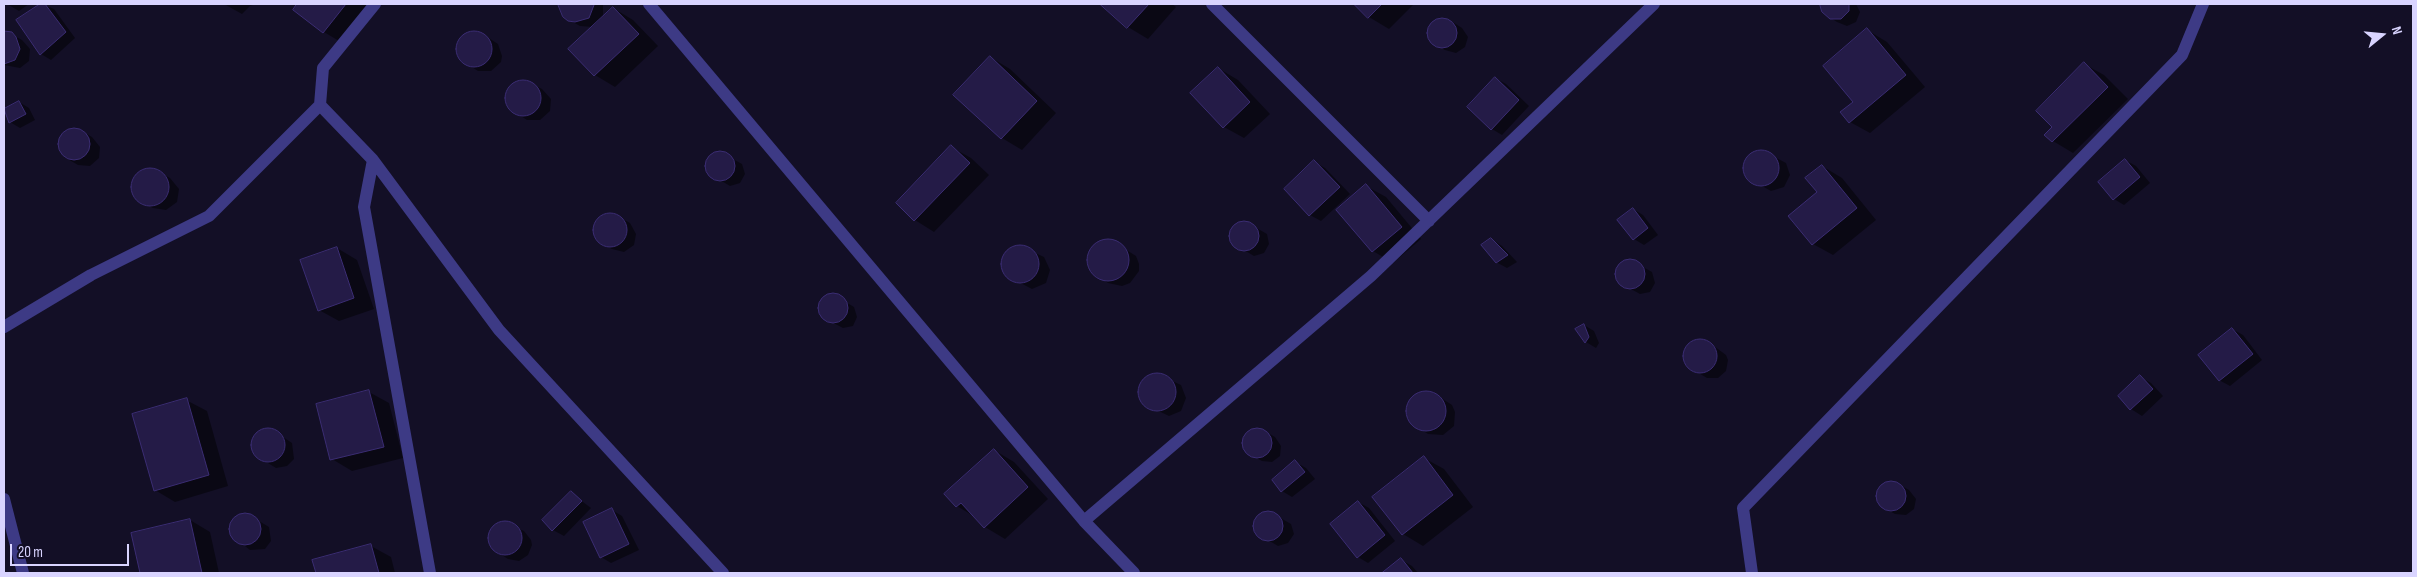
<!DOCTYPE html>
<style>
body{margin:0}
#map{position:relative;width:2417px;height:577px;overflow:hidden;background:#130f26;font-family:"Sofia Sans Condensed",sans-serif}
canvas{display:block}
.frame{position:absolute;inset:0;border:5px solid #d9d4ff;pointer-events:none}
.north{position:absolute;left:2357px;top:10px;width:50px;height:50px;-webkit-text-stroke:4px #130f26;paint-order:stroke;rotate:73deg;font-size:14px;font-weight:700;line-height:20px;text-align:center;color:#d9d4ff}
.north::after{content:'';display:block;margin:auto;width:18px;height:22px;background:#d9d4ff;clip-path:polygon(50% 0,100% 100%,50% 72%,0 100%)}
.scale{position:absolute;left:10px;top:544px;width:119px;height:22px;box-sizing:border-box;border:2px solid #d9d4ff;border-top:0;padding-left:6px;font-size:15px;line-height:18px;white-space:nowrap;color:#d9d4ff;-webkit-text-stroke:4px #130f26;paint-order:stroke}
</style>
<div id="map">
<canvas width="2417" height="577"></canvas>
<div class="frame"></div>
<div class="north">N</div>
<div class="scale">20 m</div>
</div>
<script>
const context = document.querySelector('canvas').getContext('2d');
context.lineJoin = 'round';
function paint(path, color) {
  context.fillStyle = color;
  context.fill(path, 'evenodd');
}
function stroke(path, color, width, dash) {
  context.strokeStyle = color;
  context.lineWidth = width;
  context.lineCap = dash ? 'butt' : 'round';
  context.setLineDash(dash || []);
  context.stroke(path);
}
const shadow = new Path2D(`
 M7,4H29L19,11Z
 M42,4L54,9L75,38L51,60L41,54L18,20Z
 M224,4H256L250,6L242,14Z
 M299,4H375L344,44L324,32L294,9Z
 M559,4H603V18L613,8L633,20L658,46L615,87L595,75L570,49L593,27L580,26L569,20L560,10Z
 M1102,4H1172L1176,7L1148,39L1128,27Z
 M1355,4H1414L1389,29L1369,17Z
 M1822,4H1856L1860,12L1856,22L1847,26L1837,22L1826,15Z
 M1440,19L1451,21L1462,28L1468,37L1465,47L1456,53L1445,50L1434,44L1429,35L1431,24Z
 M1867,30L1887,42L1925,87L1870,133L1850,122Z
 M4,33L11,34L22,40L30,49L29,61L20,68L4,65Z
 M468,33H481L498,44L502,56L501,62L491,71H478L467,64L458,54V42Z
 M990,57L1010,69L1056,113L1022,150L1002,138L955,94Z
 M2084,64L2104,75L2128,99L2073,153L2053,141L2046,135L2054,127Z
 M1218,68L1238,80L1270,114L1244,138L1224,127Z
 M1495,78L1506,84L1529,106L1502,135L1492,129Z
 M524,80L542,89L551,99L550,111L540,120H527L510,109L507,103L508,90L517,82Z
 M19,102L29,108L35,120L20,128L10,122L4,111Z
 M69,130L81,131L92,137L100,147L99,158L90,166L78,165L66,158L59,149L60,137Z
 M951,147L971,158L989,175L934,232L915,220Z
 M1763,151L1786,163L1790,175L1784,187L1771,191L1748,178L1745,166L1750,155Z
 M722,153L742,164L745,174L740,183L730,186L710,174L707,164L712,155Z
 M2125,160L2136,166L2150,183L2124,205L2114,199Z
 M1314,162L1325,168L1350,194L1321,221L1310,215L1285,189Z
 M1822,166L1842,178L1876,220L1833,255L1813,244Z
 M146,170L159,172L170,178L179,189L177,202L166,210L153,208L142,202L133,191L135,178Z
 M1366,186L1386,197L1421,239L1393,263L1373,251L1337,210Z
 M1633,209L1643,215L1658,235L1644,245L1634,239Z
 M606,215L619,217L630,223L636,234L634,245L624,252L612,249L601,243L594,233L597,221Z
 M1246,222L1267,234L1269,244L1264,253L1254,256L1234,244L1231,234L1236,225Z
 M1491,239L1502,246L1517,262L1507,268L1496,262Z
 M1112,241L1136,256L1139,264V271L1130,283L1122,286L1108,283L1091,271L1089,256L1097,243Z
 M1020,246L1044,257L1050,270L1046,283L1032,289L1009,277L1003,264L1007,252Z
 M337,248L357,260L374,309L339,321L319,310Z
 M1632,261L1652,272L1655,283L1650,292L1640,294L1620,283L1616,273L1622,264Z
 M834,295L854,307L857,317L853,326L843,328L822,317L819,307L824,298Z
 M1584,325L1594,331L1599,343L1596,348L1586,342L1577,330Z
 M2232,329L2243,335L2262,360L2230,386L2219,380Z
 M1696,340L1707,341L1726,355L1728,360L1726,371L1718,378H1707L1687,366L1685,350L1687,346Z
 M1157,374L1181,385L1186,398L1181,411L1169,416L1144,404L1140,399L1139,392L1144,379Z
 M2140,377L2151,383L2163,396L2142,416L2131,409L2119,396Z
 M369,392L389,403L403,458L352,471L332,459Z
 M1421,392L1435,394L1452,405L1455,412L1454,426L1443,435L1428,434L1417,427L1408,416L1409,401Z
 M186,400L207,411L228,486L175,502L155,490Z
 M268,429L277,433L292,443L294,459L287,466L276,468L255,455L252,445L255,436Z
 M1253,430L1264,431L1275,437L1281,446L1280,456L1272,462L1262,461L1251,455L1244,446L1245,436Z
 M994,450L1014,462L1048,499L1005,539L985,527L975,517L957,506Z
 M1424,458L1444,469L1473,507L1423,546L1403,534Z
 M1295,462L1306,468L1315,479L1292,497L1282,491Z
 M1887,482L1898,484L1909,490L1916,499L1914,509L1906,515L1895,514L1884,508L1878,499L1879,489Z
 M571,493L591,508L564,536L553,530Z
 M1358,502L1369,508L1395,541L1368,563L1358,557Z
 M612,510L622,516L639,550L611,563L601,557Z
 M1270,512L1291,524L1294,534L1288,543L1278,546L1258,534L1255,525L1260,515Z
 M240,515H249L269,527L271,541L265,549L250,550L232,536L231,526Z
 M190,520L210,532L219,573H142L133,534Z
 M504,523L524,531L531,540L532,545L528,555L519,561L508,559L497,552L490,544L492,529Z
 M371,546L391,557L395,573H317L314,561Z
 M1401,560L1412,566L1418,573H1384Z`);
const building = new Path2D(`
 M40,4H45L66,32L40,55L16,20Z
 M297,4H346L323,33L293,10Z
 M558,4H594V5L589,18L575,22L568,21L563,17Z
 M1100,4H1149L1127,28Z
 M1354,4H1382L1368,18Z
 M1820,4H1849V11L1841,19H1830L1822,12Z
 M613,7L639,34L594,76L568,49Z
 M1427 33a15 15 0 1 1 30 0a15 15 0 1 1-30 0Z
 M1867,28L1906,75L1849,123L1840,112L1853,102L1823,66Z
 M456 49a18 18 0 1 1 36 0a18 18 0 1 1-36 0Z
 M4,31L12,32L16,37L20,49L15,60L4,64Z
 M990,56L1037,101L1001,139L953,95Z
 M2084,62L2108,87L2052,142L2044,135L2052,127L2036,111Z
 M1218,67L1250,102L1223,128L1190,93Z
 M1495,77L1519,100L1491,130L1467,107Z
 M505 98a18 18 0 1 1 36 0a18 18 0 1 1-36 0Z
 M19,101L26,114L9,123L4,109Z
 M58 144a16 16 0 1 1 32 0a16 16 0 1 1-32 0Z
 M951,145L970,163L914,221L896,203Z
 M1743 168a18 18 0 1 1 36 0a18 18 0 1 1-36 0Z
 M705 166a15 15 0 1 1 30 0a15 15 0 1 1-30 0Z
 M2125,159L2140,177L2113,200L2098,182Z
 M1314,160L1340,187L1309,216L1284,189Z
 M1822,165L1857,208L1812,245L1788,216L1817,192L1805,178Z
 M131 187a19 19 0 1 1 38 0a19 19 0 1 1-38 0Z
 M1366,184L1402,227L1372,252L1336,210Z
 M1633,208L1648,228L1633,240L1617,220Z
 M593 230a17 17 0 1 1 34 0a17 17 0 1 1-34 0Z
 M1229 236a15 15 0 1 1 30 0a15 15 0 1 1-30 0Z
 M1491,238L1508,255L1496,263L1481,245Z
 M1087 260a21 21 0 1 1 42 0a21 21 0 1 1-42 0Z
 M1001 264a19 19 0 1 1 38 0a19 19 0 1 1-38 0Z
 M337,247L354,298L318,311L300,260Z
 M1615 274a15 15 0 1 1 30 0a15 15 0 1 1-30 0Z
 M818 308a15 15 0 1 1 30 0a15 15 0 1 1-30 0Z
 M1584,324L1589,337L1585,343L1575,329Z
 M2232,328L2253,354L2219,381L2198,355Z
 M1683 356a17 17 0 1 1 34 0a17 17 0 1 1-34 0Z
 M1138 392a19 19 0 1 1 38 0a19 19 0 1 1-38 0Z
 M2140,375L2153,389L2130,410L2118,396Z
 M369,390L384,447L330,460L316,404Z
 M1406 411a20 20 0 1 1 40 0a20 20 0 1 1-40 0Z
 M187,398L209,475L154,491L132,414Z
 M251 445a17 17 0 1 1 34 0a17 17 0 1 1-34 0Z
 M1242 443a15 15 0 1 1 30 0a15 15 0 1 1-30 0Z
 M994,449L1028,487L984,528L961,503L956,507L944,494Z
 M1424,456L1453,495L1402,535L1372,497Z
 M1295,460L1305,472L1281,492L1272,480Z
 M1876 496a15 15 0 1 1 30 0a15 15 0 1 1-30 0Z
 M571,491L582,501L552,531L542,520Z
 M1358,501L1385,535L1357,558L1330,524Z
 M612,508L629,544L600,558L583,522Z
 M1253 526a15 15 0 1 1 30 0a15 15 0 1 1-30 0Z
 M229 529a16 16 0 1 1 32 0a16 16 0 1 1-32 0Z
 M190,519L202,573H140L131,533Z
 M488 538a17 17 0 1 1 34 0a17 17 0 1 1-34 0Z
 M371,544L379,573H316L312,560Z
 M1401,558L1413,573H1382Z`);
const minor = new Path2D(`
 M375,4L323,68L320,105L373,160L364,207L430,573
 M649,4L1084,521L1134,573
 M1212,4L1429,221
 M373,160L499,330L723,573
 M4,327L91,275L209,216L320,105
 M4,499L23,573
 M1084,521L1371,276L1654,4
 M1752,573L1743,508L2182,55L2203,4`);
paint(shadow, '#0007');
paint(building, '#241b47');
stroke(building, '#3b2d73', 1);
stroke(minor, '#3d3a85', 12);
</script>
